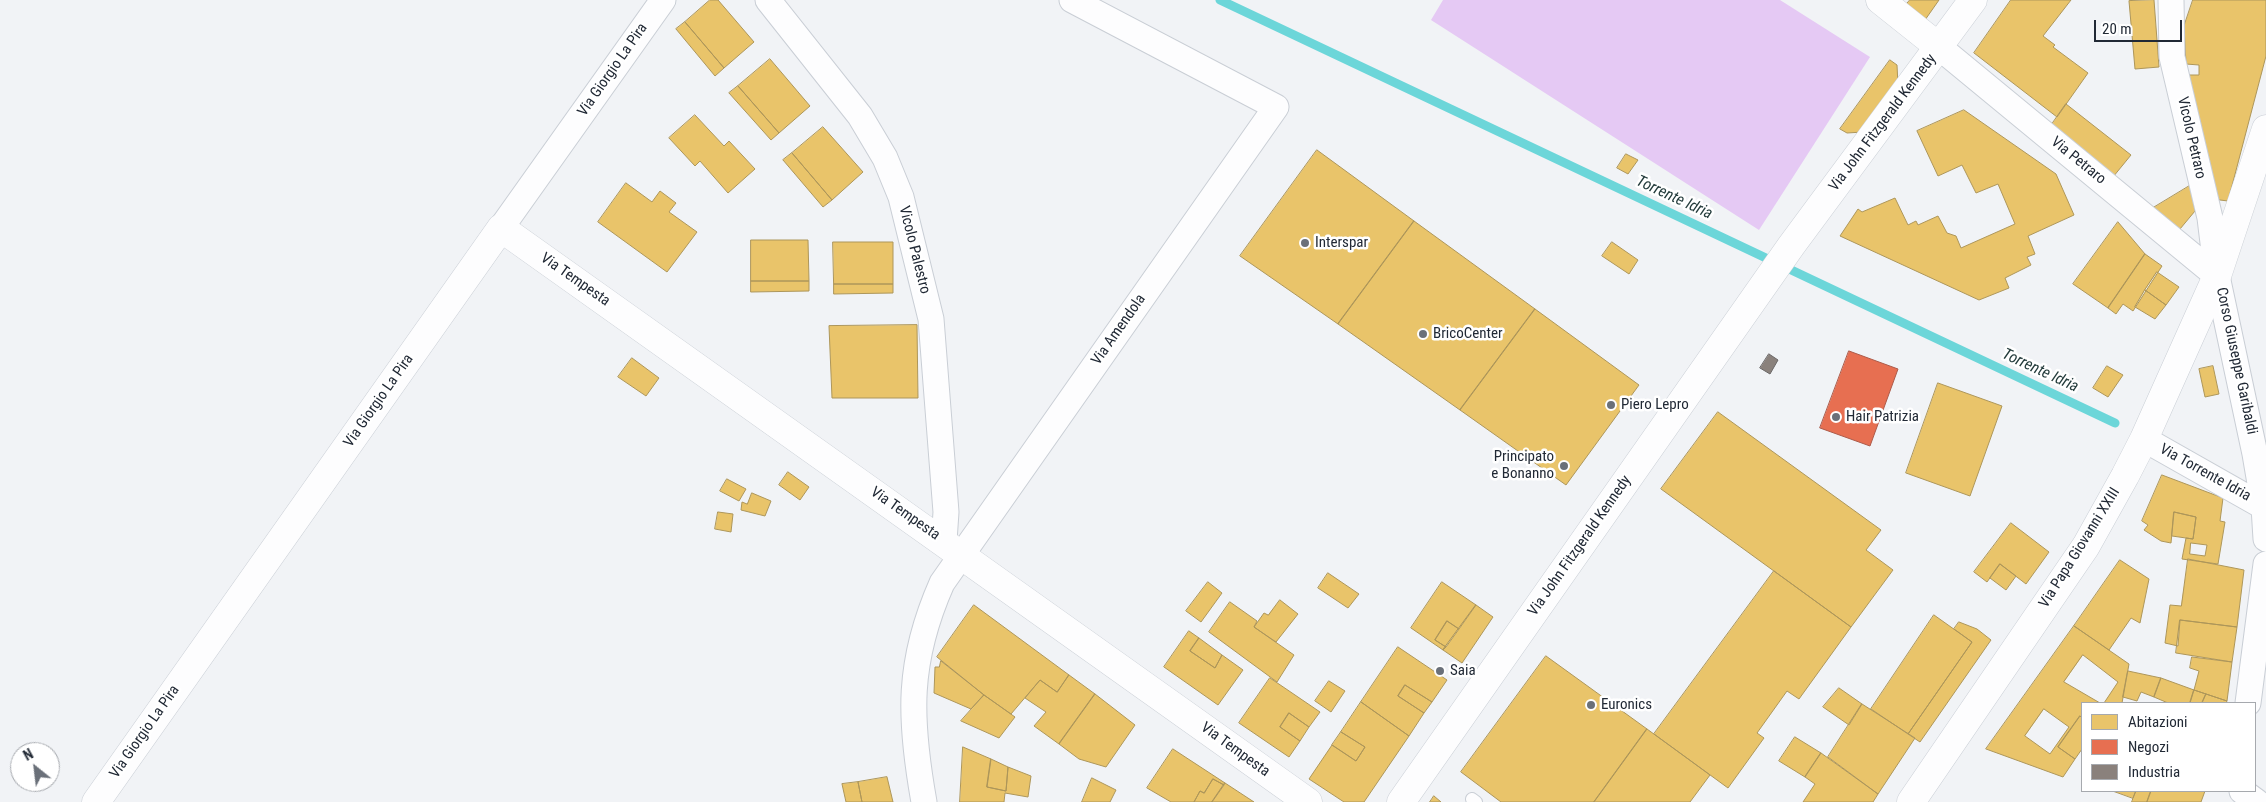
<!DOCTYPE html>
<style>
body{margin:0}
#map{position:relative;width:2266px;height:802px;overflow:hidden;background:#f1f3f6;font-family:"Roboto Condensed",sans-serif}
canvas{display:block}
.legend{position:absolute;left:2081px;top:702px;width:175px;height:90px;box-sizing:border-box;background:#fff;border:1px solid #a6a9ae;margin:0;padding:6px 9px;list-style:none;font-size:15px;color:#212935}
.legend li{display:flex;align-items:center;gap:10px;height:25px}
.legend b{width:25px;border:1px solid #a6a9ae}
.north{position:absolute;left:10px;top:742px;width:50px;height:50px;box-sizing:border-box;background:#fff;border:1px solid #a6a9ae;border-radius:50%;rotate:331deg;font-size:14px;font-weight:700;line-height:20px;text-align:center;color:#212935}
.north::after{content:'';display:block;margin:auto;width:18px;height:22px;background:#6a7079;clip-path:polygon(50% 0,100% 100%,50% 72%,0 100%)}
.scale{position:absolute;left:2094px;top:20px;width:88px;height:22px;box-sizing:border-box;border:2px solid #212935;border-top:0;padding-left:6px;font-size:15px;line-height:18px;white-space:nowrap;color:#212935;-webkit-text-stroke:4px #fff;paint-order:stroke}
</style>
<div id="map">
<canvas width="2266" height="802"></canvas>
<ul class="legend">
<li><b style="height:14px;background:#e9c46a"></b>Abitazioni</li>
<li><b style="height:14px;background:#e76f51"></b>Negozi</li>
<li><b style="height:14px;background:#8a817c"></b>Industria</li>
</ul>
<div class="north">N</div>
<div class="scale">20 m</div>
</div>
<script>
const context = document.querySelector('canvas').getContext('2d');
context.lineJoin = 'round';
function paint(path, color) {
  context.fillStyle = color;
  context.fill(path, 'evenodd');
}
function stroke(path, color, width, dash) {
  context.strokeStyle = color;
  context.lineWidth = width;
  context.lineCap = dash ? 'butt' : 'round';
  context.setLineDash(dash || []);
  context.stroke(path);
}
function drawText(font, color, halo, rows, align = 'center') {
  context.font = font + ' "Roboto Condensed",sans-serif';
  context.lineWidth = 5;
  context.setLineDash([]);
  context.textBaseline = 'middle';
  context.strokeStyle = halo;
  context.fillStyle = color;
  for (const [text, x, y, turn = 0] of rows) {
    context.save();
    context.translate(x, y);
    context.rotate((+turn || 0) * Math.PI / 180);
    context.textAlign = isNaN(turn) ? turn : align;
    if (halo) context.strokeText(text, 0, 0);
    context.fillText(text, 0, 0);
    context.restore();
  }
}
const green = new Path2D(`
 M1443,0H1780L1870,57L1759,230L1431,20Z`);
const homes = new Path2D(`
 M710,0H718L754,42L724,68L685,22Z
 M1910,0H1939L1925,20L1905,6Z
 M2011,0H2071L2043,36L2055,45L2053,47L2088,73L2057,117L1974,53Z
 M2154,0L2159,67L2135,69L2129,1Z
 M2193,0H2266V56L2228,201L2212,199L2188,75H2199V65L2186,64L2184,26Z
 M685,22L724,68L715,76L676,29Z
 M770,59L810,106L779,133L738,86Z
 M1890,60L1897,65L1898,85L1863,132L1847,133L1840,129Z
 M738,86L779,133L771,140L729,93Z
 M2066,104L2131,155L2113,177L2050,127Z
 M1964,110L2056,174L2074,215L2028,236L2035,254L2027,257L2031,265L2005,278L2009,288L1979,300L1840,236L1858,209L1862,212L1895,198L1908,225L1916,221L1918,225L1938,216L1947,233L1956,236L1961,248L2015,224L1998,184L1976,193L1962,165L1938,176L1917,131Z
 M695,115L724,146L729,141L755,169L728,193L700,161L695,166L669,138Z
 M823,127L863,172L832,200L792,153Z
 M1317,150L1414,221L1338,324L1240,256Z
 M792,153L832,200L823,207L783,160Z
 M1626,154L1638,160L1628,174L1617,168Z
 M626,183L652,202L660,191L676,203L669,212L697,232L667,272L598,222Z
 M2191,185L2195,211L2180,229L2153,208Z
 M1414,221L1535,309L1460,410L1338,324Z
 M2118,222L2145,254L2108,308L2073,284Z
 M751,240H808L809,281H751Z
 M833,242H893V284H834Z
 M1612,242L1638,260L1629,274L1602,256Z
 M2145,254L2162,266L2133,311L2123,304L2116,314L2108,308Z
 M2157,272L2179,287L2166,305L2145,290Z
 M751,281H809V291L751,292Z
 M834,284H893V293L834,294Z
 M2145,290L2166,305L2155,319L2135,307Z
 M1535,309L1639,385L1566,485L1460,410Z
 M917,325L918,398H832L829,326Z
 M632,358L659,378L646,396L618,377Z
 M2107,366L2123,375L2108,397L2093,388Z
 M2213,366L2219,394L2205,397L2199,369Z
 M1938,383L2002,406L1970,496L1906,473Z
 M1718,412L1881,530L1866,550L1893,570L1851,627L1661,489Z
 M788,472L809,487L800,500L779,485Z
 M2162,475L2223,498L2220,521L2225,522L2218,564L2182,559L2186,538L2193,539L2196,517L2174,512L2171,543L2161,541L2144,530L2148,525L2142,521Z
 M727,479L746,489L739,501L720,491Z
 M752,493L771,501L765,516L741,510L742,502L747,504Z
 M718,512L733,514L731,532L715,529Z
 M2174,512L2196,517L2193,539L2172,536Z
 M2011,523L2049,552L2026,584L2000,564L1987,582L1974,572Z
 M2191,543L2207,545L2205,556L2190,554Z
 M2188,559L2244,570L2237,627L2180,620L2178,646L2165,643L2170,605L2181,606Z
 M2120,560L2149,579L2140,623L2131,618L2109,650L2074,626Z
 M2000,564L2016,576L2006,590L1990,578Z
 M1774,571L1851,627L1799,699L1787,691L1757,733L1764,738L1728,788L1654,734Z
 M1328,573L1359,594L1348,608L1318,588Z
 M1208,582L1222,593L1201,622L1186,611Z
 M1442,582L1476,605L1459,629L1447,621L1435,640L1446,647L1443,650L1411,628Z
 M1280,600L1298,614L1276,642L1254,627L1264,613L1268,615Z
 M1230,602L1257,621L1254,627L1294,655L1277,682L1209,632Z
 M974,605L1069,675L1057,692L1040,680L1011,714L984,695L937,657Z
 M1476,605L1493,617L1462,663L1443,650Z
 M1934,615L1972,642L1908,734L1871,709Z
 M2180,620L2237,627L2232,662L2176,653Z
 M1447,621L1459,629L1446,647L1435,640Z
 M1959,622L1977,629L1991,640L1920,742L1908,734L1972,642L1954,629Z
 M2074,626L2129,664L2122,703H2082V718L2080,716L2058,747L2075,759L2063,777L1986,749Z
 M1189,631L1199,638L1190,651L1215,668L1222,655L1243,670L1218,705L1164,667Z
 M1199,638L1222,655L1215,668L1190,651Z
 M1398,647L1447,680L1432,702L1405,685L1398,696L1424,713L1409,736L1361,702Z
 M2083,655L2118,682L2104,703H2100L2064,682Z
 M1546,656L1647,729L1594,802H1501L1461,772Z
 M2192,657L2232,662L2227,701L2194,690L2199,671L2190,668Z
 M941,661L984,695L971,709L934,693L935,667H939Z
 M2128,671L2161,678L2154,697L2141,692L2137,701L2123,697Z
 M1069,675L1095,694L1059,744L1034,726L1046,712L1025,698L1040,680L1057,692Z
 M1270,678L1320,712L1309,727L1289,713L1280,727L1300,741L1289,757L1239,723Z
 M2161,678L2194,690L2190,703H2168L2154,697Z
 M1329,681L1345,691L1331,712L1315,701Z
 M1405,685L1432,702L1424,713L1398,696Z
 M1839,688L1862,704L1849,725L1823,707Z
 M2194,690L2206,694L2202,703H2190Z
 M1095,694L1135,725L1106,767L1079,759L1059,744Z
 M2206,694L2227,701L2226,703H2202Z
 M984,695L1015,717L999,738L961,721Z
 M1361,702L1409,736L1364,802H1344L1309,779L1332,745L1356,761L1365,747L1341,732Z
 M1862,704L1915,738L1878,794L1828,757Z
 M2044,709L2069,727L2050,754L2025,736Z
 M1289,713L1309,727L1300,741L1280,727Z
 M2080,716L2082,718V749L2075,759L2058,747Z
 M1647,729L1710,775L1690,802H1594Z
 M1341,732L1365,747L1356,761L1332,745Z
 M1795,737L1821,753L1805,777L1779,761Z
 M963,747L991,759L987,787L1006,791L1008,767L1031,776L1028,797L1005,793L1004,802H960Z
 M1173,749L1225,783L1224,785L1213,779L1204,793L1200,791L1194,802H1171L1147,788Z
 M1821,753L1878,794L1873,802H1803L1815,784L1805,777Z
 M991,759L1008,767L1006,791L987,787Z
 M887,777L893,802H862L858,782Z
 M1092,778L1116,790L1110,802H1082Z
 M1213,779L1224,785L1212,802H1194L1200,791L1204,793Z
 M858,782L862,802H846L842,784Z
 M1225,783L1254,802H1212Z
 M2113,791H2136L2133,798Z
 M2136,791H2151L2147,802H2132Z
 M2151,791H2205L2201,802H2147Z
 M1434,796L1441,802H1430Z`);
const shops = new Path2D(`
 M1849,351L1898,369L1870,446L1820,428Z`);
const industry = new Path2D(`
 M1769,354L1778,360L1770,374L1760,368Z`);
const stream = new Path2D(`
 M1220,0L2115,423`);
const lane = new Path2D(`
 M1472,799L1476,802`);
const street = new Path2D(`
 M768,0L860,116L885,158L901,197L931,319L946,512L944,541
 M2171,0L2172,57L2210,218L2217,276L2255,454L2264,507L2266,539
 M1939,47L2217,276
 M501,228L663,0
 M2144,439L2266,508
 M2248,703L2266,564
 M2242,791L2257,802
 M924,802C909,718 907,662 942,583L1276,107L1072,0`);
const secondary = new Path2D(`
 M1880,0L1939,47
 M96,802L501,228L1308,802`);
const primary = new Path2D(`
 M1401,802L1791,246L1973,0
 M1911,802L2086,546L2125,476L2144,439L2217,276L2266,129`);
const markers = [
 [1305,243,5,"#6a7079"],
 [1423,334,5,"#6a7079"],
 [1611,405,5,"#6a7079"],
 [1836,417,5,"#6a7079"],
 [1564,466,5,"#6a7079"],
 [1440,671,5,"#6a7079"],
 [1591,705,5,"#6a7079"]
];
const streetNames = [
 ["Via Giorgio La Pira",613,70,-55],
 ["Via John Fitzgerald Kennedy",1883,123,-53],
 ["Vicolo Petraro",2191,138,77],
 ["Via Petraro",2078,161,39],
 ["Vicolo Palestro",914,250,76],
 ["Via Tempesta",575,280,35],
 ["Via Amendola",1119,330,-55],
 ["Corso Giuseppe Garibaldi",2236,361,78],
 ["Via Giorgio La Pira",379,401,-55],
 ["Via Torrente Idria",2205,473,29],
 ["Via Tempesta",905,514,35],
 ["Via John Fitzgerald Kennedy",1580,546,-55],
 ["Via Papa Giovanni XXIII",2080,548,-58],
 ["Via Giorgio La Pira",145,732,-55],
 ["Via Tempesta",1235,750,36]
];
const poiNames = [
 ["Interspar",1315,243],
 ["BricoCenter",1433,334],
 ["Piero Lepro",1621,405],
 ["Hair Patrizia",1846,417],
 ["Principato",1554,457,"right"],
 ["e Bonanno",1554,474,"right"],
 ["Saia",1450,671],
 ["Euronics",1601,705]
];
const waterNames = [
 ["Torrente Idria",1674,198,25],
 ["Torrente Idria",2040,371,25]
];
paint(green, '#e5c9f4');
paint(homes, '#e9c46a');
stroke(homes, '#ad965a', 1);
paint(shops, '#e76f51');
stroke(shops, '#ac5a49', 1);
paint(industry, '#8a817c');
stroke(industry, '#6a6767', 1);
stroke(stream, '#6cd6d9', 9);
stroke(lane, '#c9ced5', 14);
stroke(street, '#c9ced5', 27);
stroke(secondary, '#c9ced5', 29);
stroke(primary, '#c9ced5', 29);
stroke(lane, '#fdfdfe', 12);
stroke(street, '#fdfdfe', 25);
stroke(secondary, '#fdfdfe', 28);
stroke(primary, '#fdfdfe', 28);
for (const [x, y, r, color] of markers) {
  const dot = new Path2D();
  dot.arc(x, y, r, 0, 2 * Math.PI);
  context.fillStyle = color;
  context.fill(dot);
  stroke(dot, '#fff', 2);
}
drawText('15px', '#212935', '#fff', streetNames);
drawText('15px', '#212935', '#fff', poiNames, 'left');
drawText('italic 16px', '#243c3c', '#fff', waterNames);
</script>
